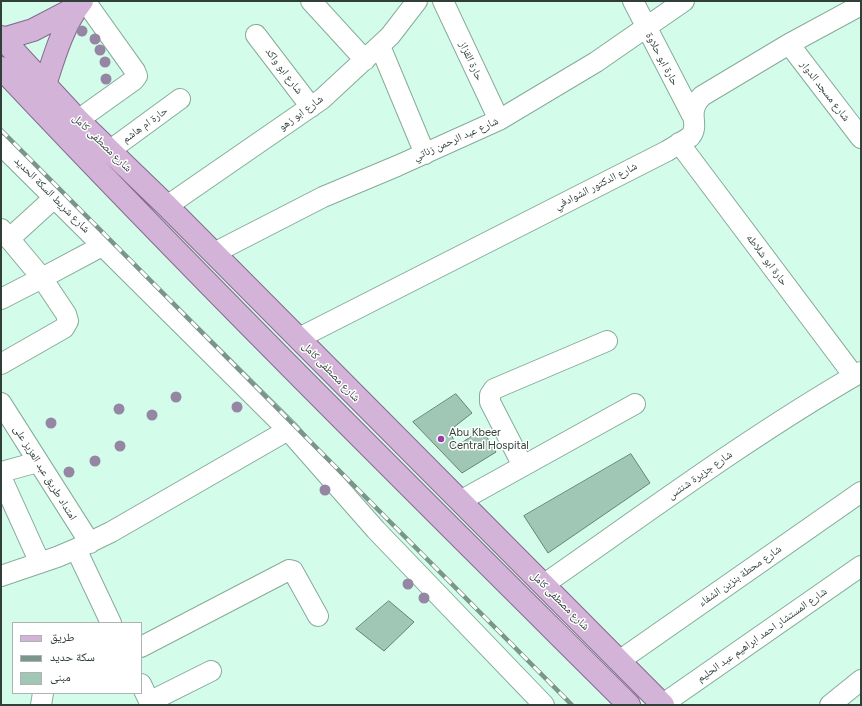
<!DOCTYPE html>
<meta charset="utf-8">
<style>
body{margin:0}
#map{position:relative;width:862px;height:706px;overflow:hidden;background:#d4fcea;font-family:Figtree,"Noto Naskh Arabic",sans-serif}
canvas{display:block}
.frame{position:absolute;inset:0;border:2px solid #304039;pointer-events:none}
.legend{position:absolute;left:12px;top:622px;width:130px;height:72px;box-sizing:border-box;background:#fff;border:1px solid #acb3b0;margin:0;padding:5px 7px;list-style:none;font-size:12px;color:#304039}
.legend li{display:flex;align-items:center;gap:8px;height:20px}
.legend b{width:20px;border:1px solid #acb3b0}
</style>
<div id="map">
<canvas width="862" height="706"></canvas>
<div class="frame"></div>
<ul class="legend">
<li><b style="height:5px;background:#d3b3d7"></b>طريق</li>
<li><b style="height:5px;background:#7a9589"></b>سكة حديد</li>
<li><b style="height:11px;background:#a0c7b5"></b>مبنى</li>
</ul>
</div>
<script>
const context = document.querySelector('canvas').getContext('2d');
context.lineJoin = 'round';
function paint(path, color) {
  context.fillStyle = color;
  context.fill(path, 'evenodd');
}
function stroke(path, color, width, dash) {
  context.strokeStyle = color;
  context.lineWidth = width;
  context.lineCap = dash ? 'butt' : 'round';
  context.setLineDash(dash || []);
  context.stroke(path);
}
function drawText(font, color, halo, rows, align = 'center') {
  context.font = font + ' Figtree,"Noto Naskh Arabic",sans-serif';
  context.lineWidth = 3;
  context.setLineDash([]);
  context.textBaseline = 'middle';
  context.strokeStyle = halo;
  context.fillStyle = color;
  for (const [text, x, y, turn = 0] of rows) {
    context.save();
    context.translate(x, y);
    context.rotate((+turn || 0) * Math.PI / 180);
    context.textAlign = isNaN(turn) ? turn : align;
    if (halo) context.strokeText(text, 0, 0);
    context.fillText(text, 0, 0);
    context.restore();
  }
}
const building = new Path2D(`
 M456,394L472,413L449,431L457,446L482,429L496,452L462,473L413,422Z
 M631,454L650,483L548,553L524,516Z
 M389,601L414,622L384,651L356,629Z`);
const minor = new Path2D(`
 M311,1L365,60
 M443,1L499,120
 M633,1L693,117
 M256,35L311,107
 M789,44L861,138
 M380,46L425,154
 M78,120L134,80L137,76L135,71L85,1
 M679,143L854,376
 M1,145L288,430L376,530L544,705
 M109,151L180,99
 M167,206L322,99L390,36L417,1
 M1,229L42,278L66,314L68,321L64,328L1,364
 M9,239L54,198
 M214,253L323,197L397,166L499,120L596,62L684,1
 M1,299L42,278L102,246
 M299,338L667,151L690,137C701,124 685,113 702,96L789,44L861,5
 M1,403L90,543
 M523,466L490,402V395L494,389L607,341
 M1,472L38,462
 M1,477L40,563
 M460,501L635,404
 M76,549L111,623
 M1,576L57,557L76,549L111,532L288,430
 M543,585C648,512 750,436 861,372
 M141,647L289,570L293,571L318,616
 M619,661L861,492
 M141,684L151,705
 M149,702L211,671
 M663,704L861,566
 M41,705L43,693
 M830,705L861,680`);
const major = new Path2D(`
 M1,37L78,120L167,206L663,705
 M3,39L33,30L77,7
 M1,68C205,285 418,495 629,705
 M45,85C54,57 63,25 82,1`);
const rail = new Path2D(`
 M1,130L572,705`);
const trees = [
 [82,31],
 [95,39],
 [100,50],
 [105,62],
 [106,79],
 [176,397],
 [237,407],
 [119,409],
 [152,415],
 [51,423],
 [120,446],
 [95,461],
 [69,472],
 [325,490],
 [408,584],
 [424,598]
];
const markers = [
 [441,439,4,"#993ca6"]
];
const streetNames = [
 ["حارة ابو حلاوة",662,59,62],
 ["حارة القزاز",471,61,65],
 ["شارع ابو واكد",284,71,53],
 ["شارع مسجد الدوار",825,91,52],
 ["شارع ابو زهو",301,113,-36],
 ["حارة ام هاشم",145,125,-36],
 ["شارع عبد الرحمن زناتي",456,139,-24],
 ["شارع مصطفى كامل",102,143,44],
 ["شارع الدكتور الشوادفي",596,186,-27],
 ["شارع شريط السكة الحديد",52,195,45],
 ["حارة ابو شلاطه",767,260,53],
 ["شارع مصطفى كامل",331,372,46],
 ["امتداد طريق عبد العزيز على",45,473,58],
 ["شارع جزيرة شنتس",700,475,-35],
 ["شارع محطة بنزين الشفاء",740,576,-35],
 ["شارع مصطفى كامل",560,601,45],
 ["شارع المستشار احمد ابراهيم عبد الحليم",762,635,-35]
];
const poiNames = [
 ["Abu Kbeer",449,433],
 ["Central Hospital",449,446]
];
paint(building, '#a0c7b5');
stroke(building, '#608574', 1);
stroke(minor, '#86ab9a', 22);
stroke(major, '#866a8e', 24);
stroke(minor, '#fff', 20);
stroke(major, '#d3b3d7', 22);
stroke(rail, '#7a9589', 4.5);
stroke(rail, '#fff', 3, [9]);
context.fillStyle = '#9587a4';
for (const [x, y] of trees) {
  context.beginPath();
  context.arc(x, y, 5.5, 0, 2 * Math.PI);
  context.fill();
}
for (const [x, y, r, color] of markers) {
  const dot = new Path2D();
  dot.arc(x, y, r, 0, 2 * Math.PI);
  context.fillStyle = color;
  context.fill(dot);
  stroke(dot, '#fff', 1.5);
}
drawText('11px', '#304039', '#fff', streetNames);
drawText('11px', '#304039', '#fff', poiNames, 'left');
</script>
